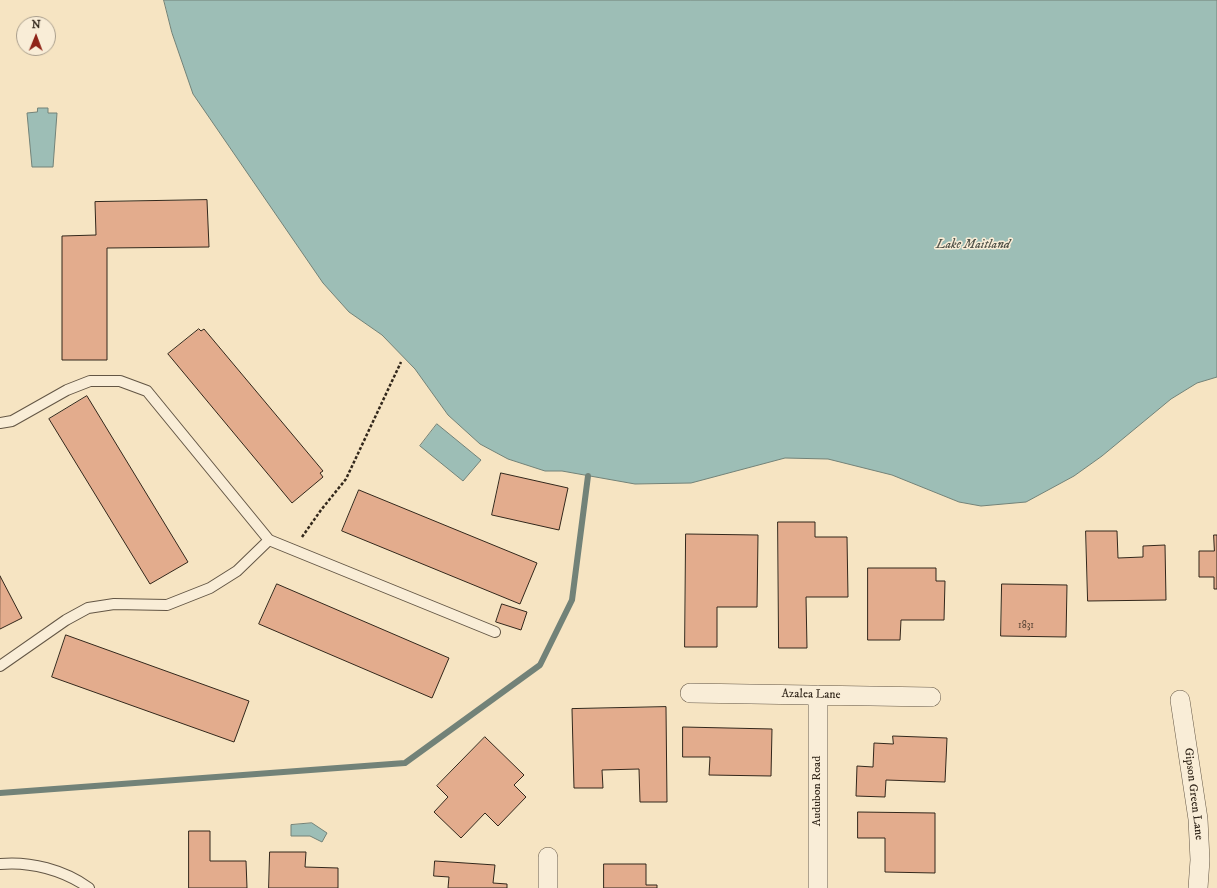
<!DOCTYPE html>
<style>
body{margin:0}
#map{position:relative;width:1217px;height:888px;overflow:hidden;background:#f6e4c2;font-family:"IM FELL DW Pica",serif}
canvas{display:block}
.north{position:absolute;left:16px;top:16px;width:40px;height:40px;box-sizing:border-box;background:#f9edd7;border:1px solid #a99e8c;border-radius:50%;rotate:1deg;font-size:11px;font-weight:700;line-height:16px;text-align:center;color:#32271b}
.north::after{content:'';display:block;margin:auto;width:14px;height:18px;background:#8f2418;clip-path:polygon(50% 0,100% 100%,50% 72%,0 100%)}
</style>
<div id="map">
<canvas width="1217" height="888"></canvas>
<div class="north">N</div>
</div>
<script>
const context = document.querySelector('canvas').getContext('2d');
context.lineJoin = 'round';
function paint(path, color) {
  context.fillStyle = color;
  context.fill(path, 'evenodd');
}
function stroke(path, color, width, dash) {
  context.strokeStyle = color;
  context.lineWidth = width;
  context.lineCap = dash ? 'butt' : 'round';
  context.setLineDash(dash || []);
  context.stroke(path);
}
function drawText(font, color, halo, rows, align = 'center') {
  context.font = font + ' "IM FELL DW Pica",serif';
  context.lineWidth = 3;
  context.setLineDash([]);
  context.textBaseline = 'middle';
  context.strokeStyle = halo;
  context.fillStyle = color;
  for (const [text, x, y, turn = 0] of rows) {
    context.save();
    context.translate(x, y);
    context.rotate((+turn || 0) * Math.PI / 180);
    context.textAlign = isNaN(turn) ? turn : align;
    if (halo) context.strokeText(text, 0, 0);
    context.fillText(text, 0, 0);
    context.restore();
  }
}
const water = new Path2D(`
 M164,0H1217V377L1197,383L1171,399L1102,456L1074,476L1026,502L981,506L959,502L892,475L828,459L785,458L691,483L635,484L562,471H545L508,459L480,444L448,415L415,369L382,335L349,312L323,283L193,94L172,33Z
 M38,108H48V113H57L53,167H32L27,113L37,112Z
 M437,424L481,460L463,481L420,446Z
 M312,823L327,833L322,842L310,836H291V825Z`);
const stream = new Path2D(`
 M0,793L405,763L540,665L572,600L588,476`);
const building = new Path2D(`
 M207,200L209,247L107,248V360H62V236L96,235L95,202Z
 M199,329L201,331L204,329L323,471L320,473L323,477L292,503L168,354Z
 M87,396L188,562L150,584L49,419Z
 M501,473L568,488L559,530L492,515Z
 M359,490L537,563L520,604L342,531Z
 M778,522H815V537H847L848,597H806L807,648H779Z
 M1086,531H1117L1118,558L1143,557V546L1165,545L1166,600L1088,601Z
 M686,534L758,535L757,607H717V647H685Z
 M1214,535H1217V589H1214V577H1199V551H1214Z
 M868,568H936V581H945L944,620H901L900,640H868Z
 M0,576L22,618L0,629Z
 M277,584L449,658L432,698L259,624Z
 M1002,584L1067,585L1066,637L1001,636Z
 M502,604L527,612L521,630L496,622Z
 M66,635L249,701L234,742L52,677Z
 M666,707L667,802H640L639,769L602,770L603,788H574L572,709Z
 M683,727L772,729L771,776L709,775L710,757H683Z
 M893,736L947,738L945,782L886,780L885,797L856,796L857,766L873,767L874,743L893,744Z
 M485,737L524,775L514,785L526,797L498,826L485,813L461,838L434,812L448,797L437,786Z
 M858,812L935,813V873L885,872V838H858Z
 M189,831H210V861H246L247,888H189Z
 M270,852H306L305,867L338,868V888H269Z
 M435,861L495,865L493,883L507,884V888H448L449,877L434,876Z
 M604,864H646V885H657V888H604Z`);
const path = new Path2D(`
 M302,537L321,510L346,479L401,362`);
const lane = new Path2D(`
 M0,423L12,421L67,390L90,381H120L147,391L269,540L495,632
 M0,666L66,620L88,608L114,604L167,605L210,588L237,571L269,540
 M0,864C30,861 64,870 89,888`);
const street = new Path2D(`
 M690,693L931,697
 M818,695V888
 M1180,700L1198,819L1200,860L1198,888
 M548,857V888`);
const numberNames = [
 ["1831",1026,626]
];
const streetNames = [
 ["Azalea Lane",811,695,1],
 ["Audubon Road",818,791,-90],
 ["Gipson Green Lane",1193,794,83]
];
const waterNames = [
 ["Lake Maitland",973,245]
];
paint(water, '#9dbeb6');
stroke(water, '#728278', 1);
stroke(stream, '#728278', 6);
paint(building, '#e3ac8d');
stroke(building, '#32271b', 1);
stroke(lane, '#635645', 12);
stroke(street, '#635645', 20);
stroke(path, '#32271b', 2.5, [3, 2]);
stroke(lane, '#f9edd7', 10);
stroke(street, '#f9edd7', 19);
drawText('10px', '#5e4838', null, numberNames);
drawText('12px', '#32271b', '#f9edd7', streetNames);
drawText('italic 13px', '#52544a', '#f9edd7', waterNames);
</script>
